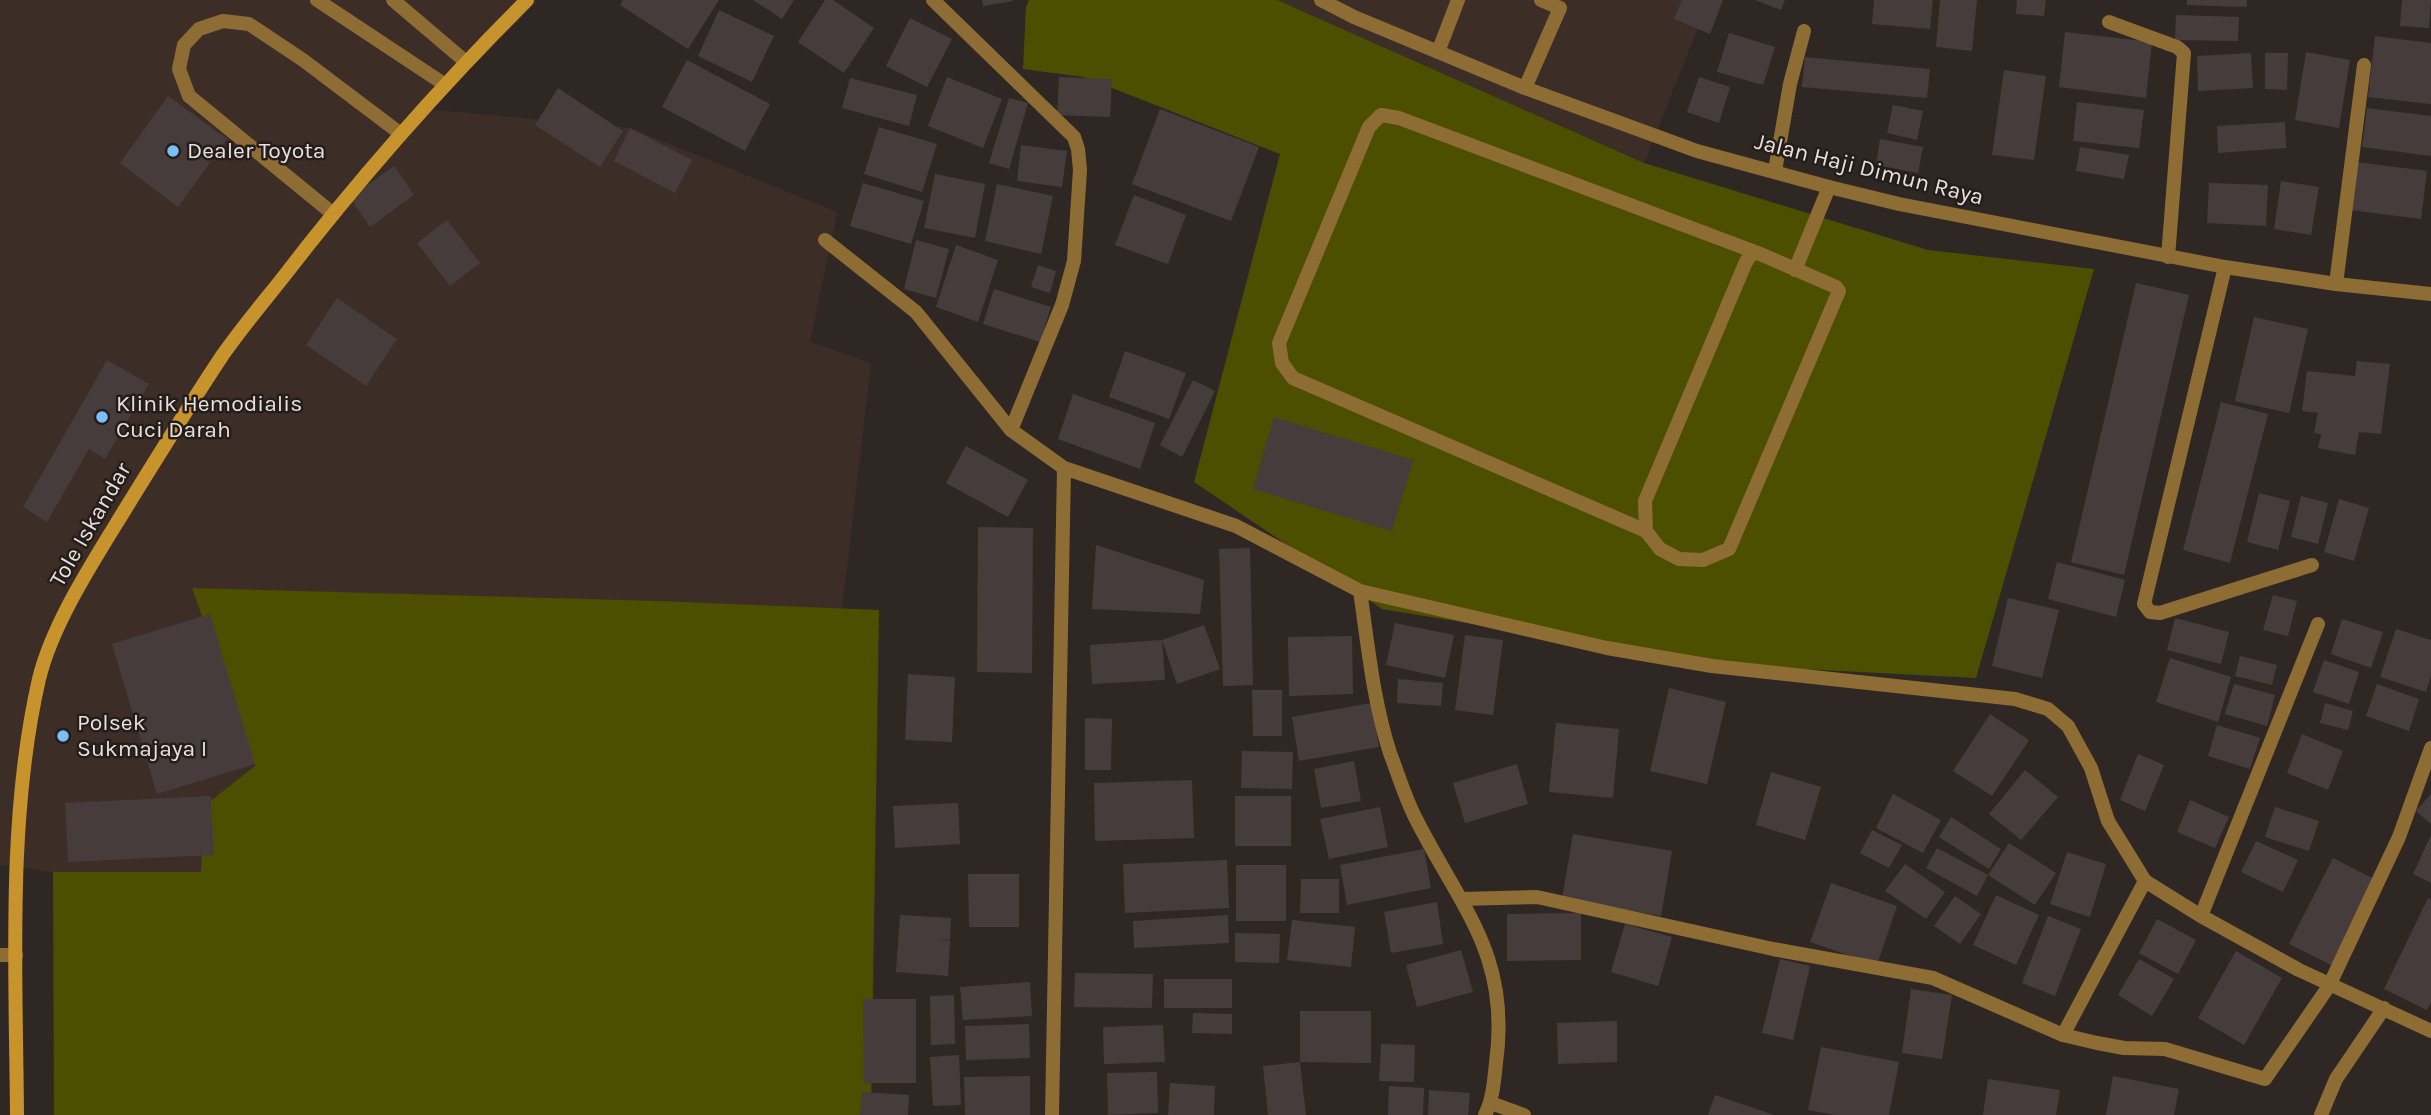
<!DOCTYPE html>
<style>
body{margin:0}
canvas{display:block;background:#2f2723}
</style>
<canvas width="2431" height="1115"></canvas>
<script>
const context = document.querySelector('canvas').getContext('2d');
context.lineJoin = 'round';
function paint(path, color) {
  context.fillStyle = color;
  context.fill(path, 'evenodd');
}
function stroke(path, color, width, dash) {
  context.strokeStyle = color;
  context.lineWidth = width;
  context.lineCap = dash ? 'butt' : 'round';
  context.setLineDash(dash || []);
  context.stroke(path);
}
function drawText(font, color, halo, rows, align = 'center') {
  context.font = font + ' Karla,sans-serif';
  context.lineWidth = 5;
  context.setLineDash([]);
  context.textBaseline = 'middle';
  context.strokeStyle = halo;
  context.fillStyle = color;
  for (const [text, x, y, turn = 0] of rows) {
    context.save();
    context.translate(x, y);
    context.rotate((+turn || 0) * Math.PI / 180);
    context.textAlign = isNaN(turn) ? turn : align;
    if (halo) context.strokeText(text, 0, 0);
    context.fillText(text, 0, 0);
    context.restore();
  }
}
const built = new Path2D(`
 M0,0H538L489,51L423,109L630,128L837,212L810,342L871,363L842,609L192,588L255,766L205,806L202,872H53L0,865Z
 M1277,0H1709L1644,163Z`);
const green = new Path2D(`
 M1029,0H1277L1644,163L1928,250L2094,269L1976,678L1724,665L1382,609L1194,482L1280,154L1084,77L1023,69L1026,7Z
 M192,588L657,601L879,610L871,1115H54L53,872H201L204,806L255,766Z`);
const building = new Path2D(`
 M623,0H719L688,49L620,5Z
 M753,0H794L782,19Z
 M825,0H833L874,28L844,73L798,42Z
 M982,0H1013V1L983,6Z
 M1682,0H1723L1710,34L1674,19Z
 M1755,0H1785L1781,10Z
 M1874,0H1933L1930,29L1872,24Z
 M1940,0H1977L1972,51L1936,47Z
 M2017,0H2046L2044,16L2016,14Z
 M2187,0H2247V7L2187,5Z
 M2402,0H2431L2429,28L2400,26Z
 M719,10L774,36L752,82L698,56Z
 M2176,15L2239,17L2238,41L2175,40Z
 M910,18L952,39L927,87L886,66Z
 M2065,32L2152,42L2146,98L2059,87Z
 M1729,33L1775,47L1763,85L1717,72Z
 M2375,36L2431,43V104L2368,97Z
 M2306,52L2350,60L2339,128L2295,120Z
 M2251,53L2253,88L2198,91L2197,56Z
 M2265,53H2288L2287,90L2265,89Z
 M1805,57L1930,69L1927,98L1802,87Z
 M687,60L770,104L745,151L662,107Z
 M2004,70L2046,76L2034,160L1992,155Z
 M947,77L1002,99L983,148L928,126Z
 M1059,77L1112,79L1110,117L1057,115Z
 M1699,77L1730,87L1719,123L1687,112Z
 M850,78L917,95L909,126L842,108Z
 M558,88L623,131L600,167L535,125Z
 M168,96L227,139L178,207L120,163Z
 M1009,98L1028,103L1009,169L989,163Z
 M2077,102L2144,110L2139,148L2073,141Z
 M1893,105L1923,111L1917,140L1887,133Z
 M2367,108L2431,116V156L2362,147Z
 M1160,109L1259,147L1231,221L1132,184Z
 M2285,122L2286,148L2218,153L2217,126Z
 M879,127L937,144L922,192L864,174Z
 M630,128L692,160L675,193L614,161Z
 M1880,139L1923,147L1918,173L1876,165Z
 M1021,145L1067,151L1062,187L1017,181Z
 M2080,147L2129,155L2124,179L2076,171Z
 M2356,162L2427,171L2421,219L2350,210Z
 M394,166L414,195L370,227L350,198Z
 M935,174L985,184L975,238L924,228Z
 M2281,181L2319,187L2311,235L2274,229Z
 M863,183L924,201L911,244L850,226Z
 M2209,183L2268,185L2266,226L2207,223Z
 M997,184L1053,196L1041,254L985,241Z
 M1134,195L1186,215L1168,264L1115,245Z
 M447,220L480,263L450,286L417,243Z
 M916,240L949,249L936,298L904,289Z
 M956,245L998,260L978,322L936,307Z
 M1038,265L1056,271L1050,293L1031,287Z
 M2136,283L2189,295L2124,575L2071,562Z
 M994,289L1051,307L1040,342L983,324Z
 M337,298L397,339L366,386L306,345Z
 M2254,317L2308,329L2289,413L2235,401Z
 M1125,351L1186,373L1169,419L1109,397Z
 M107,360L149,384L105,459L89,449L47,522L23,507Z
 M2357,361L2390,364L2381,434L2359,432L2355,455L2318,448L2321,434L2314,433L2318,413L2302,411L2307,371L2355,376Z
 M1193,380L1215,391L1182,457L1160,445Z
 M1073,394L1155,423L1140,469L1058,439Z
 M2221,402L2268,414L2230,563L2183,550Z
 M1274,417L1413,460L1392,531L1253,489Z
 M966,446L1028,480L1008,517L946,483Z
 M2259,493L2290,501L2278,550L2247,542Z
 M2301,496L2328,503L2318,544L2291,537Z
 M2339,499L2369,508L2354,561L2324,552Z
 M978,527L1033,528L1032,673L977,672Z
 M1096,545L1204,580L1200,614L1092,609Z
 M1250,548L1253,685L1223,686L1219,549Z
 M2057,562L2125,580L2116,617L2048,599Z
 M2273,595L2297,601L2288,636L2263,630Z
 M2008,598L2059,610L2042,678L1992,666Z
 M210,614L255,764L157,794L112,644Z
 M2175,618L2229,632L2221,664L2167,650Z
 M2342,619L2383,632L2371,668L2331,654Z
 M1395,623L1454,635L1445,678L1386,665Z
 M1204,625L1220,669L1177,684L1162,640L1165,680L1092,684L1090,645L1162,640Z
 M2396,629L2431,640V676L2426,692L2380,677Z
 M1465,635L1503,640L1493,715L1455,710Z
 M1352,636L1353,694L1289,696L1288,637Z
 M2240,656L2277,665L2272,685L2235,676Z
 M2170,658L2231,677L2218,722L2156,702Z
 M2324,660L2359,672L2349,704L2313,692Z
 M908,674L955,677L952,742L905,740Z
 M1398,679L1443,683L1441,706L1397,703Z
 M2234,684L2275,695L2267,726L2225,714Z
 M2377,684L2419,699L2409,731L2366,716Z
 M1669,688L1726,702L1707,784L1650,771Z
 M1252,690H1282V736H1253Z
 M1371,703L1379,747L1299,761L1292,717Z
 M2325,703L2353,711L2348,730L2320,723Z
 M1990,714L2029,740L1992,796L1953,771Z
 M1085,718L1112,719L1111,770H1085Z
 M1556,723L1619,729L1613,798L1549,792Z
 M2217,725L2260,738L2250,769L2208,756Z
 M2302,734L2343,751L2328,790L2287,773Z
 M1242,751L1293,752L1292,789L1241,788Z
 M2138,754L2164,765L2145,811L2120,800Z
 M1354,761L1361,801L1321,808L1314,769Z
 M1517,764L1528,804L1465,823L1453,783Z
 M2025,770L2058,797L2021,840L1989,814Z
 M1771,772L1821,787L1805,840L1756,825Z
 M1192,780L1194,838L1095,841L1094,783Z
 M1893,794L1941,820L1923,853L1876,828Z
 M2431,794V824L2416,811Z
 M211,796L214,855L68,862L65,803Z
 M1235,796H1291V846H1235Z
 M2190,800L2229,817L2215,848L2177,832Z
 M958,803L960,844L895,848L893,806Z
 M1380,807L1388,847L1329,859L1320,819Z
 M2275,807L2319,821L2309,851L2265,837Z
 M1951,817L2001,849L1989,869L1939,837Z
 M1872,830L1902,845L1889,868L1860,853Z
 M1573,834L1672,851L1661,916L1562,899Z
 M2431,835V883L2413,874Z
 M2256,841L2298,860L2283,892L2241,872Z
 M2009,843L2056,873L2035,905L1988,875Z
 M1937,848L1988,875L1977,896L1926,868Z
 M1424,849L1431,888L1347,905L1340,865Z
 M2067,852L2106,864L2090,917L2050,904Z
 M2333,858L2376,880L2333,966L2289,944Z
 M1227,860L1229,908L1125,913L1123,864Z
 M1905,864L1945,892L1926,919L1885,891Z
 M1236,865H1286V921H1236Z
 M968,874H1019V927H969Z
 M1301,879H1339V913H1300Z
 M1831,883L1897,906L1877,965L1810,942Z
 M1996,895L2039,915L2016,965L1973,945Z
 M1955,896L1981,914L1960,944L1934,926Z
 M2428,898L2431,900V1002L2427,1010L2384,989Z
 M1437,902L1443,944L1391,953L1384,912Z
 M1581,913V960L1507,961V914Z
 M900,915L951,918L950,940L934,939L950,941L948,976L896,972Z
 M1228,915L1229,943L1134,948L1133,921Z
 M2048,916L2081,929L2055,996L2022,983Z
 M2157,919L2196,940L2178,974L2139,953Z
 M1292,920L1355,927L1351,967L1287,960Z
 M1625,924L1672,937L1658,986L1611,972Z
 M1235,933L1280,934L1279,963L1235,962Z
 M1461,950L1473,992L1417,1007L1406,965Z
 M2236,951L2282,978L2244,1045L2198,1018Z
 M1780,959L1810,966L1793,1040L1762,1033Z
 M2139,959L2174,979L2152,1016L2118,995Z
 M1075,973L1153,974L1152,1008L1074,1007Z
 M1164,979H1232V1008H1164Z
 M1030,982L1032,1016L963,1020L960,987Z
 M1911,989L1952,995L1942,1059L1902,1053Z
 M954,995L955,1044L931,1045L930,996Z
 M863,999H916V1083H864Z
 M1300,1011H1371V1063L1300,1062Z
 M1193,1013L1232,1014V1034L1192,1033Z
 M1617,1021V1062L1558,1064L1557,1023Z
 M1029,1024L1030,1058L966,1060L965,1026Z
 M1163,1025L1165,1062L1104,1064L1103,1027Z
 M1381,1044L1415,1045L1414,1082L1379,1081Z
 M1821,1047L1899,1062L1889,1115H1835L1808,1110Z
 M959,1055L961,1105L933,1106L930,1057Z
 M1300,1062L1306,1115H1268L1263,1066Z
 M1157,1072L1158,1113L1108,1115L1107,1073Z
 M1030,1076V1115H965L964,1077Z
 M2113,1076L2179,1089L2174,1115H2106Z
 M1988,1079L2060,1090L2056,1115H1983Z
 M1170,1083L1215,1086L1214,1115H1168Z
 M1389,1086L1424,1088L1423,1115H1388Z
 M1429,1090L1470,1093L1468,1115H1428Z
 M862,1092L909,1095L908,1115H860Z
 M1715,1095L1774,1115H1708Z`);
const service = new Path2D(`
 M317,0L444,84
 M393,0L466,62
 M1438,52L1458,0
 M1525,88L1560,8L1541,0
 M332,213L189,96L179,69L184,45L199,29L223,21L249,24L303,60L401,134
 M1758,253L1836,287L1839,291L1729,549L1703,560L1679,559L1660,549L1646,531L1645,501L1745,264L1750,255Z
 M1795,270L1829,187
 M1646,531L1293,378L1282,363L1279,343L1369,127L1381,115L1399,118L1758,253`);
const minor = new Path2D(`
 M933,0L1074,137L1078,149L1080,170L1074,261L1062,305L1011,430L1064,468L1236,526L1360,591L1607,648L1712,666L2015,699L2048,709L2068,726L2091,768L2108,821L2145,881L2201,916L2299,970L2431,1031
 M2109,22L2177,47L2184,53L2168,257
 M1775,171L1790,84L1804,31
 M825,240L916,312L1011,430
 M2225,267L2144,604L2150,612L2160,613L2312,565
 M2336,284L2364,65
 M1360,591C1368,645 1373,701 1390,753C1398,774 1405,797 1415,817C1460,907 1511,954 1496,1063C1494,1081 1493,1099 1485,1115
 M1461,899L1537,897L1773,949L1933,978L2063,1035L2097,1043L2124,1048L2165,1049L2265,1079L2329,986L2399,837L2431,748
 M2201,916L2318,624
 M2063,1035L2145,881
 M1491,1103L1524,1115
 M1052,1115L1064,468
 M2321,1115L2336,1079L2384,1008`);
const tertiary = new Path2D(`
 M1321,0L1354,17L1525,88L1697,151L1829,187L1899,204L2225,267L2336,284L2431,294
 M0,955H16`);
const secondary = new Path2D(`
 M17,1115C16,974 7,818 39,679C53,621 98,554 129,503C160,453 190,404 222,356C240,330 261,305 281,280C357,181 439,88 527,0`);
const markers = [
 [173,151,7,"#79bff8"],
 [102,417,7,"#79bff8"],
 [63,736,7,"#79bff8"]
];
const poiNames = [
 ["Dealer Toyota",187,151],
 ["Klinik Hemodialis",116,404],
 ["Cuci Darah",116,430],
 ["Polsek",77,723],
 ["Sukmajaya I",77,749]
];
const streetNames = [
 ["Jalan Haji Dimun Raya",1869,170,14],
 ["Tole Iskandar",91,525,-60]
];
paint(built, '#3c2e27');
paint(green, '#4c4f00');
paint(building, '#463c3c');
stroke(service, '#8d6d34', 14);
stroke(minor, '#8d6d34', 14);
stroke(tertiary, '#8d6d34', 14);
stroke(secondary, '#c7932c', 14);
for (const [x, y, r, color] of markers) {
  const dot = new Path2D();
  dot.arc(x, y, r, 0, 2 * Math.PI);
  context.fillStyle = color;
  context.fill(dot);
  stroke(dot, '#251d19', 2.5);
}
drawText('23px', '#e7e1df', '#251d19', poiNames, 'left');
drawText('23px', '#e7e1df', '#251d19', streetNames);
</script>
